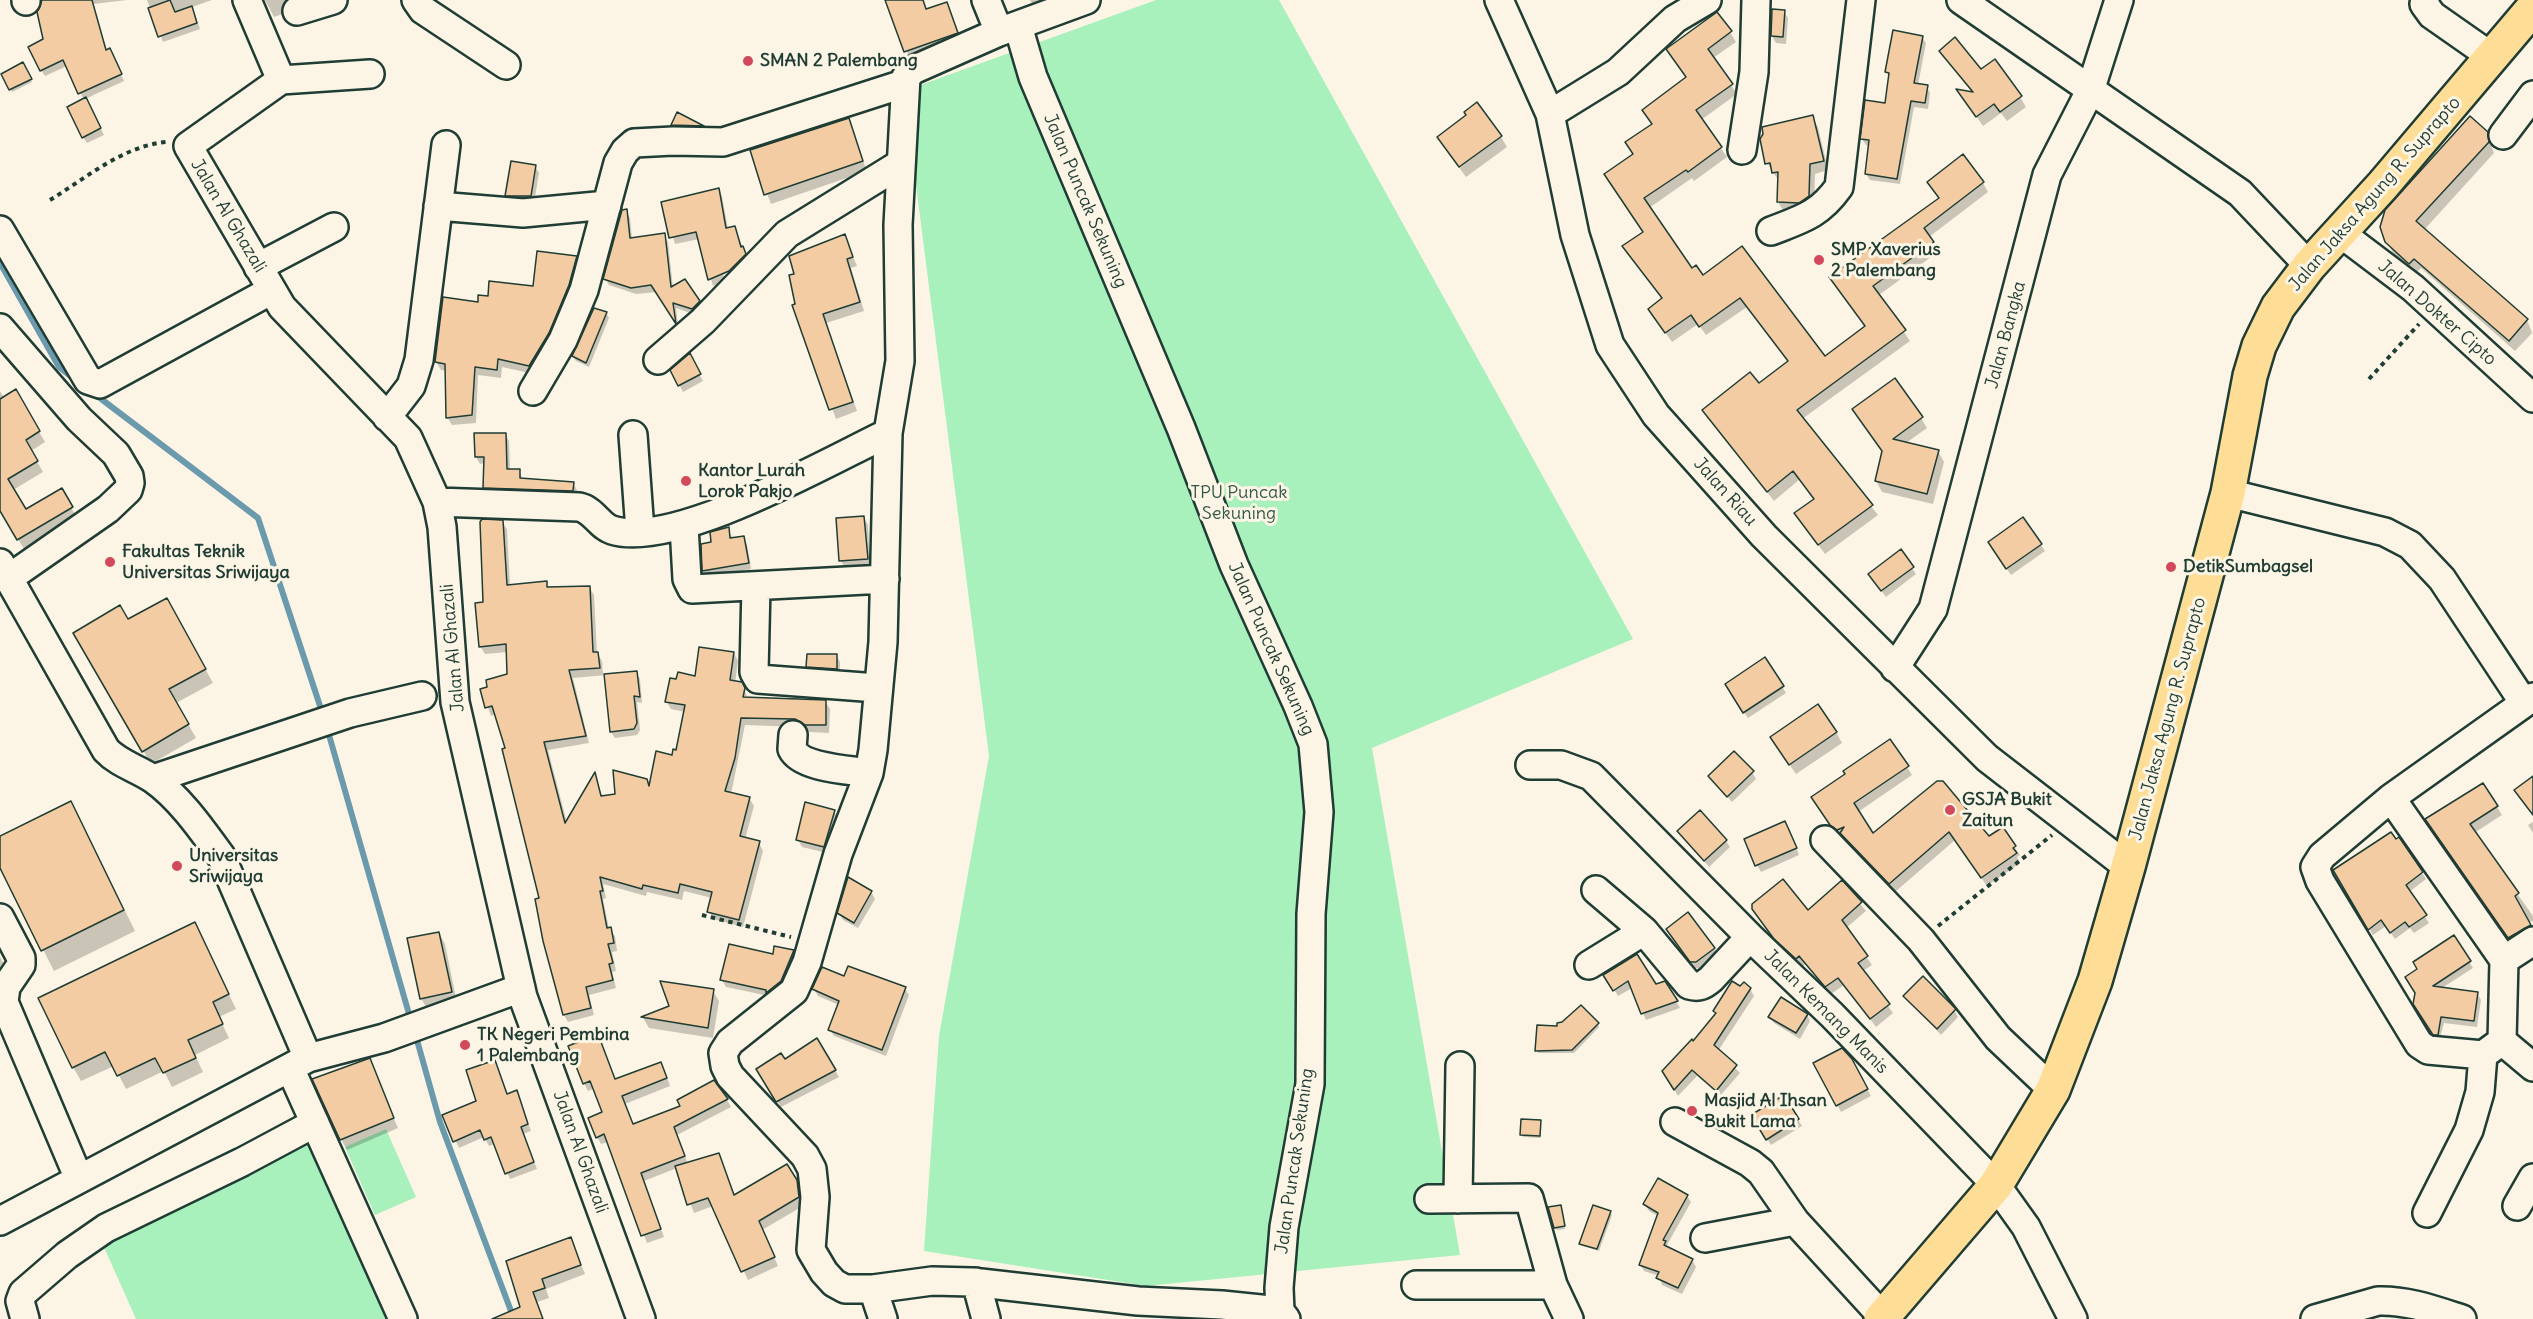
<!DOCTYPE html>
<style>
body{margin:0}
canvas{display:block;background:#fcf5e5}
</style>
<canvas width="2533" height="1319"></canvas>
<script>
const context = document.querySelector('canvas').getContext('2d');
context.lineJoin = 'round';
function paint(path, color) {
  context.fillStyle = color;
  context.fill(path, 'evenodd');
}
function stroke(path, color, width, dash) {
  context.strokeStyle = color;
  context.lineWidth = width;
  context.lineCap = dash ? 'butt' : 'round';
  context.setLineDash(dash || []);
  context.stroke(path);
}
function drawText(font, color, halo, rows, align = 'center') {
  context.font = font + ' Delius,sans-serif';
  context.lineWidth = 6;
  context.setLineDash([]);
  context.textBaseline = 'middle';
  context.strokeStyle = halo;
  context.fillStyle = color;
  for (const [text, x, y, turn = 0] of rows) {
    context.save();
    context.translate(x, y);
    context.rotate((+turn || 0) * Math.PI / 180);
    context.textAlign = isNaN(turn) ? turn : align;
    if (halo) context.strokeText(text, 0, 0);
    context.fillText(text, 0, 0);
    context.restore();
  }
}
const green = new Path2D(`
 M1156,0H1279L1633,639L1372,748L1460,1255L1146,1286L924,1251L939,1036L989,756L904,91Z
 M386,1129L416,1197L375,1215L345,1147Z
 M315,1139L395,1319H136L99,1236Z`);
const shadow = new Path2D(`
 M43,0H127L93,4L107,51L113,56L124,81L85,99L104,135L87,143L83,137L84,100L67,66L45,76L41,70L45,40Z
 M147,0H212L192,7L200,29L163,42Z
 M265,0H295L285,13L274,17Z
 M887,0H924L927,10L947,4L963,44L911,62Z
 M1030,0H1049L1035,8Z
 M1784,12L1788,18L1786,44L1776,43L1772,36Z
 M1730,32L1736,42L1713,58L1737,94L1701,120L1727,157L1694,181L1692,178L1649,208L1691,270L1702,278L1742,248L1824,358L1866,328L1831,277L1983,183L1988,192L1929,237L1938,252L1879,295L1910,341L1802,419L1878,515L1825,554L1802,523L1815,500L1800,479L1774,501L1704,411L1759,385L1788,362L1747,307L1706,335L1698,324L1672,342L1655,318L1663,299L1644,233L1634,155L1653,126L1644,111L1687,78L1673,59Z
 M1922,37L1926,43L1918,85L1927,87L1930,93L1928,109L1914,107L1900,184L1870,180L1866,174L1870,146L1866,145L1862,139L1886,104L1890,78L1887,72Z
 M1941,52L1981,71L2020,97L2026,107L2007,121L2001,113L1983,126L1959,91L1973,94Z
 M23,64L32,82L12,92L3,74Z
 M678,114L703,127L706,132H676L672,125Z
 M1812,117L1818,127L1828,170L1815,174L1814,206L1784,212L1778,202L1779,181L1767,163Z
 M848,120L867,171L771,204L751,151Z
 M2486,133L2494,153L2424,230L2527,320L2533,335L2532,333L2515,351L2421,268L2416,273L2393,253L2387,242Z
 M1501,137L1507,147L1466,177L1445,148Z
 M535,166L539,173L534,203L511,202L507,195Z
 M718,190L722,196L728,229L735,228L745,253L723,275L725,278L746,256L749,262L733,278L713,286L699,239L675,244L663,203Z
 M626,211L630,218L632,239L664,235L668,242L673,288L699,302L703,309L696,315L676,308L678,325L657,292L636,294L609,285L605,278Z
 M844,236L857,266L851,268L864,311L826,323L857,411L836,419L794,306L797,305L796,275Z
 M576,257L581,265L534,374L502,367L501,378L478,375L476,423L452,425L447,417L446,371L441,370L436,362L479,304L489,297L534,288Z
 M606,313L609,318L589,367L576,361L573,356Z
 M689,356L703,381L683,392L672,371Z
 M0,391L4,398L15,391L45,442L31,451L43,472L13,490L25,511L61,490L77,518L24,549L0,509Z
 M1921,418L1927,428L1906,443L1938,451L1944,462L1933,504L1882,492L1876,481L1883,452L1860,420Z
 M505,434L509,441L510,470H519L523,480L573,483L577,490L576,497L488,494L484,487L485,463L480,464L476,457Z
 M864,518L868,525L870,566L845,568L841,561Z
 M502,522L507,529L510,586L546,583L549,588L589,587L594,595L597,653L602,661L603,675L636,672L640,679L642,703L637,702L640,730L637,735L615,738L611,732L606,675L573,678L589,743L548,750L567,823L595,775L603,798L617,795L646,780L650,789L677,751L685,712L671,709L666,701L696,677L734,653L738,661L735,683L741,684L748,698L825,701L830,709L829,733L810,732L800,727L745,725L731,794L749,798L754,806L745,839L759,843L763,851L743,927L713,919L709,911L712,898L684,891L682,900L647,892L646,896L603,884L606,898L603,899L609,929L615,936L617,951L612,952L616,971L612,972L616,988L589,995L594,1015L568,1022L564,1015L507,749L496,714L491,716L482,690L509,675L508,652L485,654L480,646L485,604Z
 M728,529L733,539L743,538L747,544L751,569L708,578L704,571L702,545L713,543Z
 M2041,545L2045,551L2011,575L1993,549Z
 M1912,568L1916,574L1886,597L1869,575Z
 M167,600L213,683L176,703L196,738L151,764L75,634L128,621Z
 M836,655L840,662V675L812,673L808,666Z
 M1765,659L1786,693L1748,718L1730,691Z
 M1836,732L1842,743L1796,774L1778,748Z
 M1907,767L1912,775L1858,812L1873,835L1938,783L1988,838L2002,829L2020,855L2017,857L2020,863L1987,886L1955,840L1895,892L1845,838L1837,834L1818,806Z
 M1752,772L1756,779L1732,802L1710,777Z
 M2497,807L2502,815L2474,833L2533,916V921L2528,922L2533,931L2514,946L2432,828Z
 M834,811L838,818L827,853L802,847L798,840Z
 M2533,822V833L2528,825Z
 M82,824L135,931L54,971L0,865V838Z
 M1789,829L1799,855L1761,872L1757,865Z
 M1679,831L1726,841L1730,847L1709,867Z
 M2399,839L2426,879L2409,892L2429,923L2414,933L2410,928L2395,939L2386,926L2373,935L2335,871Z
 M1842,882L1866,911L1846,928L1872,965L1863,971L1893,1013L1876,1027L1844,985L1831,994L1805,964L1802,967L1781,947L1759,917L1808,912Z
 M871,892L875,899L858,928L843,920L839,913Z
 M195,924L236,1009L219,1017L229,1038L195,1055L203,1072L172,1087L164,1071L126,1089L114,1066L81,1081L73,1067Z
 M1668,930L1714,948L1718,955L1700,968H1695Z
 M439,933L445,944L457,1003L427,1009L421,998Z
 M2454,937L2473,968L2442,988L2477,993L2481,1000L2477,1027L2444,1023L2439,1041L2419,1011V970Z
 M793,951L797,958L784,988L769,996L726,987L722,980L774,956Z
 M0,957L7,970L0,974Z
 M1605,975L1655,986L1665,983L1680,1008L1646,1020L1632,988L1618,996Z
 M845,978L905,989L909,995L886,1056L834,1036L830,1030L839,1005L818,996L814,989Z
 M1741,988L1750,989L1754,996L1718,1051L1740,1073L1720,1096L1697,1076L1678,1096L1664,1072L1693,1043L1716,1015L1714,1011Z
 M713,991L719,1001L713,1038L649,1028L643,1018Z
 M1905,997L1954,1010L1958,1017L1941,1035Z
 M1807,1015L1810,1021L1800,1039L1774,1023L1770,1017Z
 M1597,1024L1599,1027L1574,1053H1538L1537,1050L1559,1028Z
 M597,1036L616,1081L660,1064L665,1071L670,1086L625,1104L633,1126L683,1107L714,1082L727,1100L731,1107L677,1135L688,1164L719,1155L735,1196L787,1166L802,1191L803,1206L762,1230L778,1266L748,1280L713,1206L694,1213L677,1168L644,1181L664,1237L647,1243L608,1142L601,1144L597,1137L604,1113L595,1088L588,1091L584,1083Z
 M817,1040L839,1077L781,1107L758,1069L784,1061Z
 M369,1060L398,1128L347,1150L341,1139Z
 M1851,1060L1871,1096L1841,1112L1815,1064Z
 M495,1061L508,1095L516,1092L520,1099L531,1131L523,1134L537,1169L510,1179L495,1144L489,1146L484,1137L459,1148L444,1116L478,1101Z
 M1784,1097L1802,1126L1771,1145L1753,1116Z
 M1540,1122L1541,1138L1523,1137L1522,1135Z
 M1687,1196L1691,1202L1667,1245L1669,1249L1692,1260L1696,1267L1682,1294L1662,1285L1659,1276L1644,1271L1640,1264L1658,1216L1649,1211L1645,1204Z
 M1560,1206L1565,1229L1557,1230L1555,1228Z
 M1610,1213L1612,1215L1599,1251L1583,1246L1581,1244Z
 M570,1239L585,1274L546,1289L549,1298L537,1302L543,1319H520L522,1307L508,1262Z`);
const stream = new Path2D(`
 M0,263L59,367L74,379
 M92,392L258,518L323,715
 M327,728L411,1021
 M415,1033L440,1122L514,1319`);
const building = new Path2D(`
 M42,0H92L106,50L110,48L122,74L78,94L63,60L40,71L28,47L43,39L37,12Z
 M170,0L175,12L192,6L197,23L158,37L148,8Z
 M885,0H923L926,9L947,2L958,33L904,52Z
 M1772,9L1785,10L1783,37L1771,36Z
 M1717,12L1732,31L1708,49L1733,84L1696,110L1722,147L1688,172L1686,170L1644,198L1692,268L1696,265L1703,275L1742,246L1825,356L1865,326L1829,277L1939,198L1927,182L1963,154L1984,182L1924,228L1934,242L1873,286L1906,330L1797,410L1873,505L1818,545L1794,513L1814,499L1793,471L1767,492L1702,410L1750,372L1759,383L1788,361L1740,298L1699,327L1691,315L1665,333L1648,309L1662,298L1622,246L1643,232L1604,174L1633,154L1625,142L1652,124L1642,110L1686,77L1666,49Z
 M1893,30L1923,36L1914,83L1928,85L1925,103L1911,101L1897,179L1865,174L1869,140L1860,139L1865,100L1885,103L1889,73L1885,72Z
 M1955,37L1981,69L1995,59L2022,96L2000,112L1994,104L1976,117L1956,89L1973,92L1939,51Z
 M23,62L32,79L9,90L1,74Z
 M86,97L101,128L82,138L67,107Z
 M1477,102L1502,136L1459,167L1437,137L1466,115L1464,112Z
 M677,112L704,126L671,125Z
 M1813,115L1824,161L1810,164L1809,196L1799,203L1777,202L1778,172L1772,173L1770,163L1765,164L1760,139L1763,134L1762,127Z
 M2470,116L2488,132L2489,142L2416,221L2528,319L2509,341L2414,259L2409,264L2385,242L2380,227L2385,210Z
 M849,118L863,161L764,195L750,150Z
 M511,161L536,165L531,196H505Z
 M719,188L726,228L735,226L741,247L743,246L746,254L729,271L708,280L696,232L669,238L661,202Z
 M627,209L630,238L665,233L671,287L685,279L700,301L692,309L673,303L676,324L651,285L631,288L603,279L622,210Z
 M845,234L853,257L847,259L860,302L823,314L853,402L829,410L792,305L795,304L789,275L794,274L789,256Z
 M537,251L577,256L569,285L549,333L529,366L498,359L497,370L475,367L472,415L446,418L445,364L435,362L443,297L478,302V295L488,296L489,281L533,286Z
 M594,308L607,312L586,363L572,356Z
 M690,353L701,374L678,386L670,370Z
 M1895,378L1923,417L1893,439L1939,450L1927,494L1875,481L1882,451L1852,409Z
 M16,389L40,431L26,440L38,461L8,479L26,509L62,488L73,507L17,540L0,511V399Z
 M474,433H506L507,469H520V478L574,482L573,491L483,488L484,457H475Z
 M864,516L868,559L839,561L836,518Z
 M2023,517L2042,544L2006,569L1988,542Z
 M482,519L503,520L507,585L547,581V587L590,586L593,652H598L600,668L569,670L586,736L544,742L565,823L595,772L601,796L615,794L613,770L647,779L649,786L656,751L672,755L673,749L676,750L685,705L665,702L670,678L676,679L678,672L695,676L699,647L734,652L730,680L742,682L745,688L743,697L826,700V725H805L795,719L741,718L735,758L725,791L750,797L740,836L760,841L739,920L707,912L712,892L680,884L678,893L643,885L642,889L600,877L603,891H600L607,928L611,927L614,943L608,944L613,963L609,964L613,980L586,987L591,1008L563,1015L543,941L535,899L539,898L502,749L505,748L492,706L485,708L480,689L487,687L486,680L507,674L506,644L479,647L475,603L483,602L480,522Z
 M729,527L730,538L744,536L749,563L702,571L701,544L711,542L710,532Z
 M1901,549L1914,567L1881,591L1868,574Z
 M167,598L206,669L169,689L189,724L142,752L73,633L120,605L128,619Z
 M807,654H837V669L806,667Z
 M1765,657L1784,686L1743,713L1725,684Z
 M637,671L640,697L634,696L637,723L634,729L610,732L604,674Z
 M1818,704L1837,732L1789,765L1770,737Z
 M1890,739L1909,766L1854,803L1873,833L1937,781H1943L1989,836L2003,827L2016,846L2013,848L2017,853L1981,878L1949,832L1889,884L1840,833L1844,827L1837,830L1830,825L1811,797L1845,774L1843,771Z
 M1734,751L1754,771L1727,797L1708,776Z
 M2533,776V815L2514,790Z
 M2483,783L2498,806L2470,824L2519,893L2515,896L2531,925L2508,938L2425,819Z
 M71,801L124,910L41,951L0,868V836Z
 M805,802L835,810L824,847L796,840Z
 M1700,810L1727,840L1704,861L1677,831Z
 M1785,821L1797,848L1755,866L1744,839Z
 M2391,832L2396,839L2399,837L2423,872L2406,885L2427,915L2409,927L2405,922L2390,933L2381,920L2368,930L2333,870Z
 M848,877L872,891L854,923L837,913Z
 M1783,879L1808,910L1842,880L1862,902L1842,920L1868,956L1858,963L1890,1004L1870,1019L1838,978L1825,987L1799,956L1796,959L1774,939L1752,909V904Z
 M1688,912L1715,948L1696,962H1690L1666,929Z
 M195,922L229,994L213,1002L223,1024L188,1040L196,1058L163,1073L155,1058L117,1076L105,1052L72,1068L38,998Z
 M439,932L452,992L420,999L407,938Z
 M2454,935L2471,961L2433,986L2478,992L2474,1021L2441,1017L2438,1035H2433L2413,1004L2415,993L2405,977L2417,969L2413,962Z
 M729,944L773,954L774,946L794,950L781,981L766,993V990L720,980Z
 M1637,954L1656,984L1665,981L1678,1001L1641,1014L1628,981L1613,991L1603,975Z
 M848,966L906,987L882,1050L828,1030L839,1001L812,989L822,967L844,976Z
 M1923,976L1956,1009L1937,1029L1903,996Z
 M660,981L714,989L708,1028L641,1017L669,1006Z
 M1732,981L1740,986L1744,982L1751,988L1714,1045L1737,1065L1716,1091L1692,1070L1674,1090L1662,1071L1692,1039L1693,1041L1716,1013L1713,1011Z
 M1781,997L1808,1014L1796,1033L1768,1017Z
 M1581,1005L1599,1023L1572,1050L1535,1051L1537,1025L1557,1026V1023L1562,1022Z
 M598,1034L615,1079L661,1062L667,1078L622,1096L633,1124L680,1106L677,1100L714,1080L728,1099L674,1127L685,1156L641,1173L661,1229L641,1236L604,1134L596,1138L588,1118L602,1112L590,1081L583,1084L568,1046Z
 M817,1038L836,1070L776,1102L756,1069L781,1053L785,1059Z
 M1842,1048L1852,1059L1868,1089L1836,1106L1813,1063Z
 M370,1058L394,1118L340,1140L312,1079Z
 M495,1060L507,1094L517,1090L528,1124L521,1127L534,1162L505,1174L491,1137L484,1140L480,1130L453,1142L442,1115L476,1101L466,1070Z
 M1784,1095L1799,1119L1766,1140L1751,1115Z
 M1521,1119L1541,1120L1540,1136L1520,1135Z
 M719,1153L734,1195L787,1164L797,1180L799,1197L759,1221L775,1257L741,1272L708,1198L687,1205L675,1166Z
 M1658,1178L1688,1195L1663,1240L1666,1241L1664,1245L1693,1259L1678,1288L1656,1278L1659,1272L1639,1265L1658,1213L1643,1204Z
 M1561,1205L1565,1226L1554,1228L1548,1207Z
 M1593,1205L1611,1211L1597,1249L1579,1244Z
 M571,1237L581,1265L542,1279L545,1288L533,1292L543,1319H492L520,1307L506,1261Z`);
const path = new Path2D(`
 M50,200C86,178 123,146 166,142
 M2369,379L2419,324
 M702,915L791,937
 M1938,926L2052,835`);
const minor = new Path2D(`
 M26,0V1
 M247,0L281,80
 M416,0L423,10L506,65
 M986,0L999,32
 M1086,0L999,32L913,70L906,77L898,225L900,361L888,433L883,642L873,750L869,773L838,854L807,962L794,991L730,1042L723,1053L725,1066L730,1076L805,1156L812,1169L815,1197L811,1250L824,1272L834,1283L845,1289H873L932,1281L972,1282L1138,1301L1222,1305L1280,1311L1286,1319
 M1499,0L1550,114L1575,235L1610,345L1656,415L1764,536L1987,758L2128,867
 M1961,0L2240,193L2309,266
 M2425,0L2424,4L2432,15L2492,57
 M297,11L333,0
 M1018,26L1033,77L1181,428L1234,565L1298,706L1313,744L1319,812L1311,914L1310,1084L1284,1227L1279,1288L1280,1311
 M281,80L188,146L282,307L408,438L437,502L442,527L455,702L523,997L641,1319
 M281,80L370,74
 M1550,114L1618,72L1675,19L1707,0
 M2503,135L2533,95
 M1742,150L1754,72L1756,0
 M438,206L523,213L607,205
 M0,230L88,380L100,384L272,290
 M1771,231C1802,219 1819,215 1839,187L1861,0
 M2339,232L2413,288L2533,398
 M258,267L334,227
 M0,328L79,419L116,454L129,476L130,483L128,490L108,509L9,578
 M658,360L703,321L787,234L900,164
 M533,391L563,340L584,290L618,163L625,151L634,143L673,141L723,142L903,84
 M387,417L411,386L419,360L446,145
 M633,435L640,531
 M2228,493L2385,532L2410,545L2442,579L2524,703
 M437,502L579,507C594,510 599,526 612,530C674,550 829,461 888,433
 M684,526L687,579L692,589L885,579
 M0,563L106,750C119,764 137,768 153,779C180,798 202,830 221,856L308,1058
 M756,586L754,672L758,679L877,688
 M1895,668L1933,609L2047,175L2090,91L2119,0
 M793,735L792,749C801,768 850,770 869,773
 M1530,765H1561L1591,776L1750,937L1832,1015L1996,1185L2026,1227L2073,1319
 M153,779L350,713L422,696
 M2391,798L2504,960
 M1825,840L1921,940L1998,1038L2053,1090
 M1596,890L1644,931L1689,985C1699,988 1704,985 1711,979L1750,937
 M0,918L21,958V965L6,987L4,1002L79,1179
 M2533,941L2504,960L2502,1041L2533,1067
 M1589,965L1644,931
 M2502,1041L2483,1055L2428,1050L2419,1044L2320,881L2315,867L2322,856L2391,798L2533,697
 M290,1068L403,1319
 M1675,1122L1750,1163L1761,1172L1795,1221L1883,1317
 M1429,1199L1529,1198L1553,1285L1569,1319
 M1458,1199L1460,1066
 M2517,1206L2533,1178
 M2427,1213L2469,1130L2480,1092L2483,1055
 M0,1221L308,1058L384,1038L521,988
 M1705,1238L1795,1221
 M976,1282L986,1319
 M1416,1285H1553
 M873,1289L883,1319
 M25,1319L20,1301L23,1293L67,1255L106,1228L242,1162L315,1123
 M2315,1319L2378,1301C2407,1300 2434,1310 2462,1319`);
const major = new Path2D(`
 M1881,1319L1996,1185L2053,1090L2095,981L2128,867L2228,493L2250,376L2259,346L2278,307L2309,266L2383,185L2533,8`);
const markers = [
 [748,61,6,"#d1495b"],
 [1819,260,6,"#d1495b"],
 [686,481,6,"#d1495b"],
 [110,562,6,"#d1495b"],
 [2171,567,6,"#d1495b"],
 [1950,810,6,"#d1495b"],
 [177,866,6,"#d1495b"],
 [465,1045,6,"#d1495b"],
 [1692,1111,6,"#d1495b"]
];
const poiNames = [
 ["SMAN 2 Palembang",760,61],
 ["SMP Xaverius",1831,250],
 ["2 Palembang",1831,271],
 ["Kantor Lurah",698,471],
 ["Lorok Pakjo",698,492],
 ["Fakultas Teknik",122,552],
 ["Universitas Sriwijaya",122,573],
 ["DetikSumbagsel",2183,567],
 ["GSJA Bukit",1962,800],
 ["Zaitun",1962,821],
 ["Universitas",189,856],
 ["Sriwijaya",189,877],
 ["TK Negeri Pembina",477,1035],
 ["1 Palembang",477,1056],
 ["Masjid Al Ihsan",1704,1101],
 ["Bukit Lama",1704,1122]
];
const streetNames = [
 ["Jalan Jaksa Agung R. Suprapto",2375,194,-49],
 ["Jalan Puncak Sekuning",1085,201,67],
 ["Jalan Al Ghazali",228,216,59],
 ["Jalan Dokter Cipto",2437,313,41],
 ["Jalan Bangka",2006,335,-75],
 ["Jalan Riau",1725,492,48],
 ["Jalan Al Ghazali",453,648,-95],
 ["Jalan Puncak Sekuning",1271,649,66],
 ["Jalan Jaksa Agung R. Suprapto",2168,719,-75],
 ["Jalan Kemang Manis",1826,1012,45],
 ["Jalan Al Ghazali",580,1152,70],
 ["Jalan Puncak Sekuning",1295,1161,-82]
];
const parkNames = [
 ["TPU Puncak",1239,493],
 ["Sekuning",1239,514]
];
paint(green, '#a8f0bc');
paint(shadow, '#0003');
stroke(stream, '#6b9aad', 6);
paint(building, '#f4cca3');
stroke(building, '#1f3d34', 1.5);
stroke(minor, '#1f3d34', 32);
stroke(major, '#1f3d34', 38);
stroke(path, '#1f3d34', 4, [4.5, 4.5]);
stroke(minor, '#fcf5e5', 27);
stroke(major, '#fedd96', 33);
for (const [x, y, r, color] of markers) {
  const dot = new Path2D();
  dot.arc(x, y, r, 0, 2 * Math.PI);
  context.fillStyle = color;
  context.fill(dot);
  stroke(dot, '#fcf5e5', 2);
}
drawText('bold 18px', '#1f3d34', '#fcf5e5', poiNames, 'left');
drawText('18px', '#1f3d34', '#fcf5e5', streetNames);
drawText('18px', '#345848', '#fcf5e5', parkNames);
</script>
